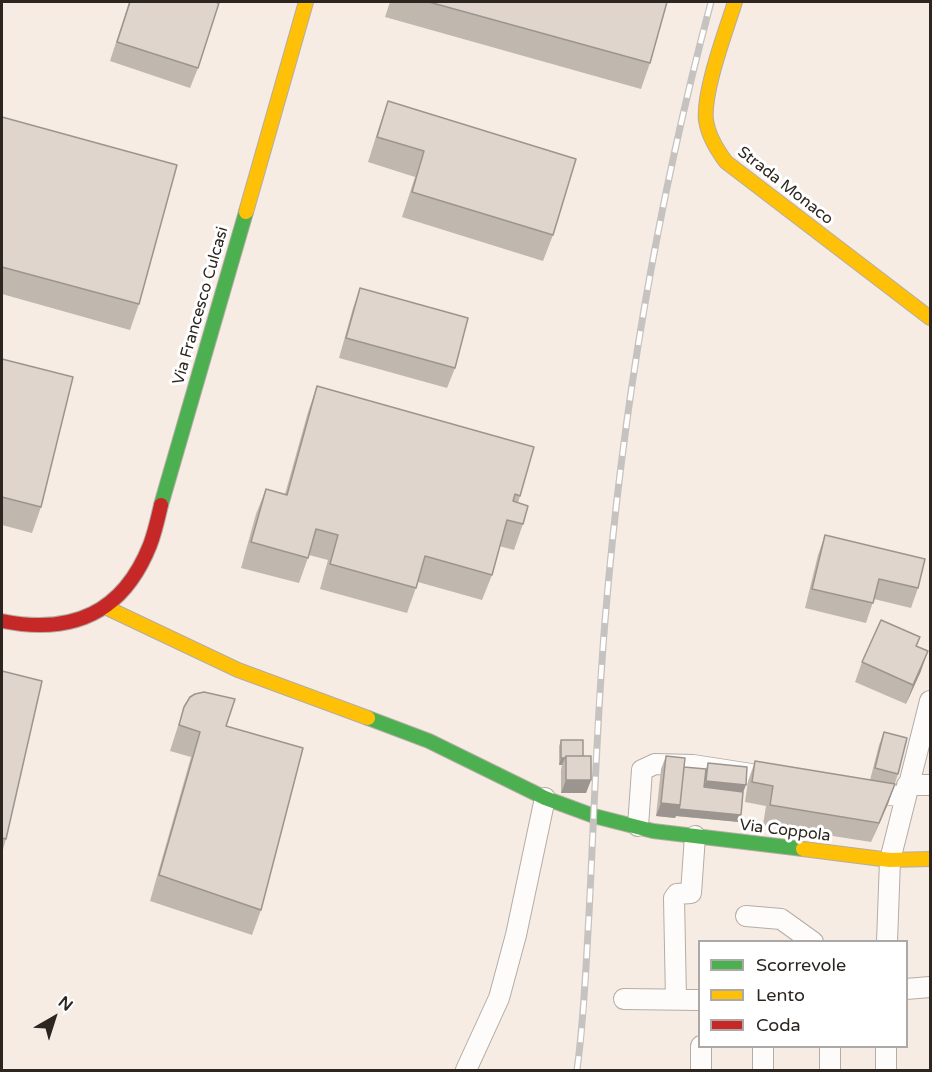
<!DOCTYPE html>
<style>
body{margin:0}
#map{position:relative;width:932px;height:1072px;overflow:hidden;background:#f6ece3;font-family:"Varela Round",sans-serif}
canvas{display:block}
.frame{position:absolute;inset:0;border:3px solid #2d2620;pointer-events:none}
.legend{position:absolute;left:698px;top:940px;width:210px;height:108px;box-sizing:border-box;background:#fff;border:2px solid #aba8a6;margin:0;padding:8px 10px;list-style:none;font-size:18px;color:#2d2620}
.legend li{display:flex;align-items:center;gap:12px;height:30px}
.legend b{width:30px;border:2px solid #aba8a6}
.north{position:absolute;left:24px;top:988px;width:60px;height:60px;-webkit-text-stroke:4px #fff;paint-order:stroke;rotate:39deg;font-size:16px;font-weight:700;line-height:24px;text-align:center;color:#2d2620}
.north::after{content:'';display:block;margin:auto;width:21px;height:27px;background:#2d2620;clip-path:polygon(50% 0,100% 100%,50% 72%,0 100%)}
</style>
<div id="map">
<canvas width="932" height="1072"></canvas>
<div class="frame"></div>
<ul class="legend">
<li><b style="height:8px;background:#4caf50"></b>Scorrevole</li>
<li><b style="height:8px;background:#ffc107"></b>Lento</li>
<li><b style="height:8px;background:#c62828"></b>Coda</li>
</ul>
<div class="north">N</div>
</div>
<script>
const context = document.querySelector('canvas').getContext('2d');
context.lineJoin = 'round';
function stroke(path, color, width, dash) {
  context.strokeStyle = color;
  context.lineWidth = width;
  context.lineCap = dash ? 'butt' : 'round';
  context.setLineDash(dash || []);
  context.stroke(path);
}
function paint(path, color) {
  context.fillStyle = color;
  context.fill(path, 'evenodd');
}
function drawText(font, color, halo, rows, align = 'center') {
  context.font = font + ' "Varela Round",sans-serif';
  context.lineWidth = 6;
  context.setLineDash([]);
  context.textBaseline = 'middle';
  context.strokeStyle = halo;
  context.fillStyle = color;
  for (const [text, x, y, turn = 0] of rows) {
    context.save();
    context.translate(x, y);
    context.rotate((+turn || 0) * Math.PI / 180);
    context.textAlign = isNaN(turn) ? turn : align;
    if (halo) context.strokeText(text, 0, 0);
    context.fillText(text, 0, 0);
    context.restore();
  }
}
const street = new Path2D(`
 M907,785H930
 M865,791L904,797
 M638,826L642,770L655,764L693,765L777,778
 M746,916L781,919L813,942
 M887,942L890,860L930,701
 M906,989L930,987
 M624,999L700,1000
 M676,999L674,898L677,894L691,893L695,836
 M701,1046V1070
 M763,1046V1070
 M886,1046V1070
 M466,1070L499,998L516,935L545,798
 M830,1070V1046`);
const fast = new Path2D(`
 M161,505L246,212
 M368,718L429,741L545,798L594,816L653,831L803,849`);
const slow = new Path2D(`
 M735,2C726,31 703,91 706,120C708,135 717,150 726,162L930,318
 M246,212L306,2
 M105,607L238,670L368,718
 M803,849L890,860L930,859`);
const jam = new Path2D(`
 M2,621C72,635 123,613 150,545C155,532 158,518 161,505`);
const rail = new Path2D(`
 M577,1070C584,1019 586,966 589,914C594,816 597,718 605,621C622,413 657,204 711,2`);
const wall = new Path2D(`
 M129,2H214L198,68L190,88L110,61Z
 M390,2H667L650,63L641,89L385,17Z
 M388,101L553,235L543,261L402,217L415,177L368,162L379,127Z
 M2,117L139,304L130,330L2,294Z
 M360,288L455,368L447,388L339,358L353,308Z
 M2,359L41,507L32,533L2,525Z
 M317,386L520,496L518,503L523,524L514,550L499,546L492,575L482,600L418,582L407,613L320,589L328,560L309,555L299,583L241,568L256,514L266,489L285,494L308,412Z
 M825,535L918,588L911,608L874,599L866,623L805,608L818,555Z
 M920,637L917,646L921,671L906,704L855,682L862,662Z
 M2,671L6,839L2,853Z
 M184,707L226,726L261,910L252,935L150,901L191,757L170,751Z
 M884,732L898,774L888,804L871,842L763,825L766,806L745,802L748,781L755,761L870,780L879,745Z
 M561,740L583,756L591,780L586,793H561V770L562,765H559V746Z
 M666,756L684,767L706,769L708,763L743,792L741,815L739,822L676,816L675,818L656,816L661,769Z`);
const shadedWall = new Path2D(`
 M928,651L921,671L906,704L913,685Z
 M561,758H565L562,765H559Z
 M566,780H591L586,793H561Z
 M706,781L746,785L741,798L701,794Z
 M895,784L888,804L871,842L879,823Z
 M661,803L680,805L741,815L739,822L676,816L675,818L656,816Z`);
const building = new Path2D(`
 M130,2H214L219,3L198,68L117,42Z
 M429,2H667L650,63Z
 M388,101L576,159L553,235L412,192L424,151L377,137Z
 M2,117L177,165L139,304L2,267Z
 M360,288L468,318L455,368L346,338Z
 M2,359L73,377L41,507L2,497Z
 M317,386L534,447L520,496L515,494L513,501L528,506L523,524L507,520L492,575L425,556L416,588L330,564L338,535L316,529L308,558L251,542L266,489L287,495Z
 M825,535L925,559L918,588L879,579L873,603L812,589Z
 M881,620L920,637L916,646L928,651L913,685L862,662Z
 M2,671L42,681L6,839L2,838Z
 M204,692L235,699L226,726L303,748L261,910L159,875L200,732L179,725L184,707L190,697L195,694Z
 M884,732L907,738L898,774L875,768Z
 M561,740H583V756H566L565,758H561Z
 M566,756H591V780H566Z
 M666,756L685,758L680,805L661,803Z
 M755,761L895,784L879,823L770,805L773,786L752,782Z
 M708,763L747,767L746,785L706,781Z
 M684,767L706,769L704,787L743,792L741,815L679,809L680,805Z`);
const streetNames = [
 ["Strada Monaco",785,186,38],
 ["Via Francesco Culcasi",201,306,-74],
 ["Via Coppola",785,831,7]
];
stroke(street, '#b4aca5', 22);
stroke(fast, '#b4aca5', 16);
stroke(slow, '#b4aca5', 16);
stroke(jam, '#b4aca5', 16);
stroke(street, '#fefcfb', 20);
stroke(fast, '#4caf50', 14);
stroke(slow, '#ffc107', 14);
stroke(jam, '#c62828', 14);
stroke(rail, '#c6c2c0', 7);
stroke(rail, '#fff', 4.5, [14]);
paint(wall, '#c0b7af');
paint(shadedWall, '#9c958f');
paint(building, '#dfd5cc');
stroke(building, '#9c958f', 1.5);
drawText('16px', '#2d2620', '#fff', streetNames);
</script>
